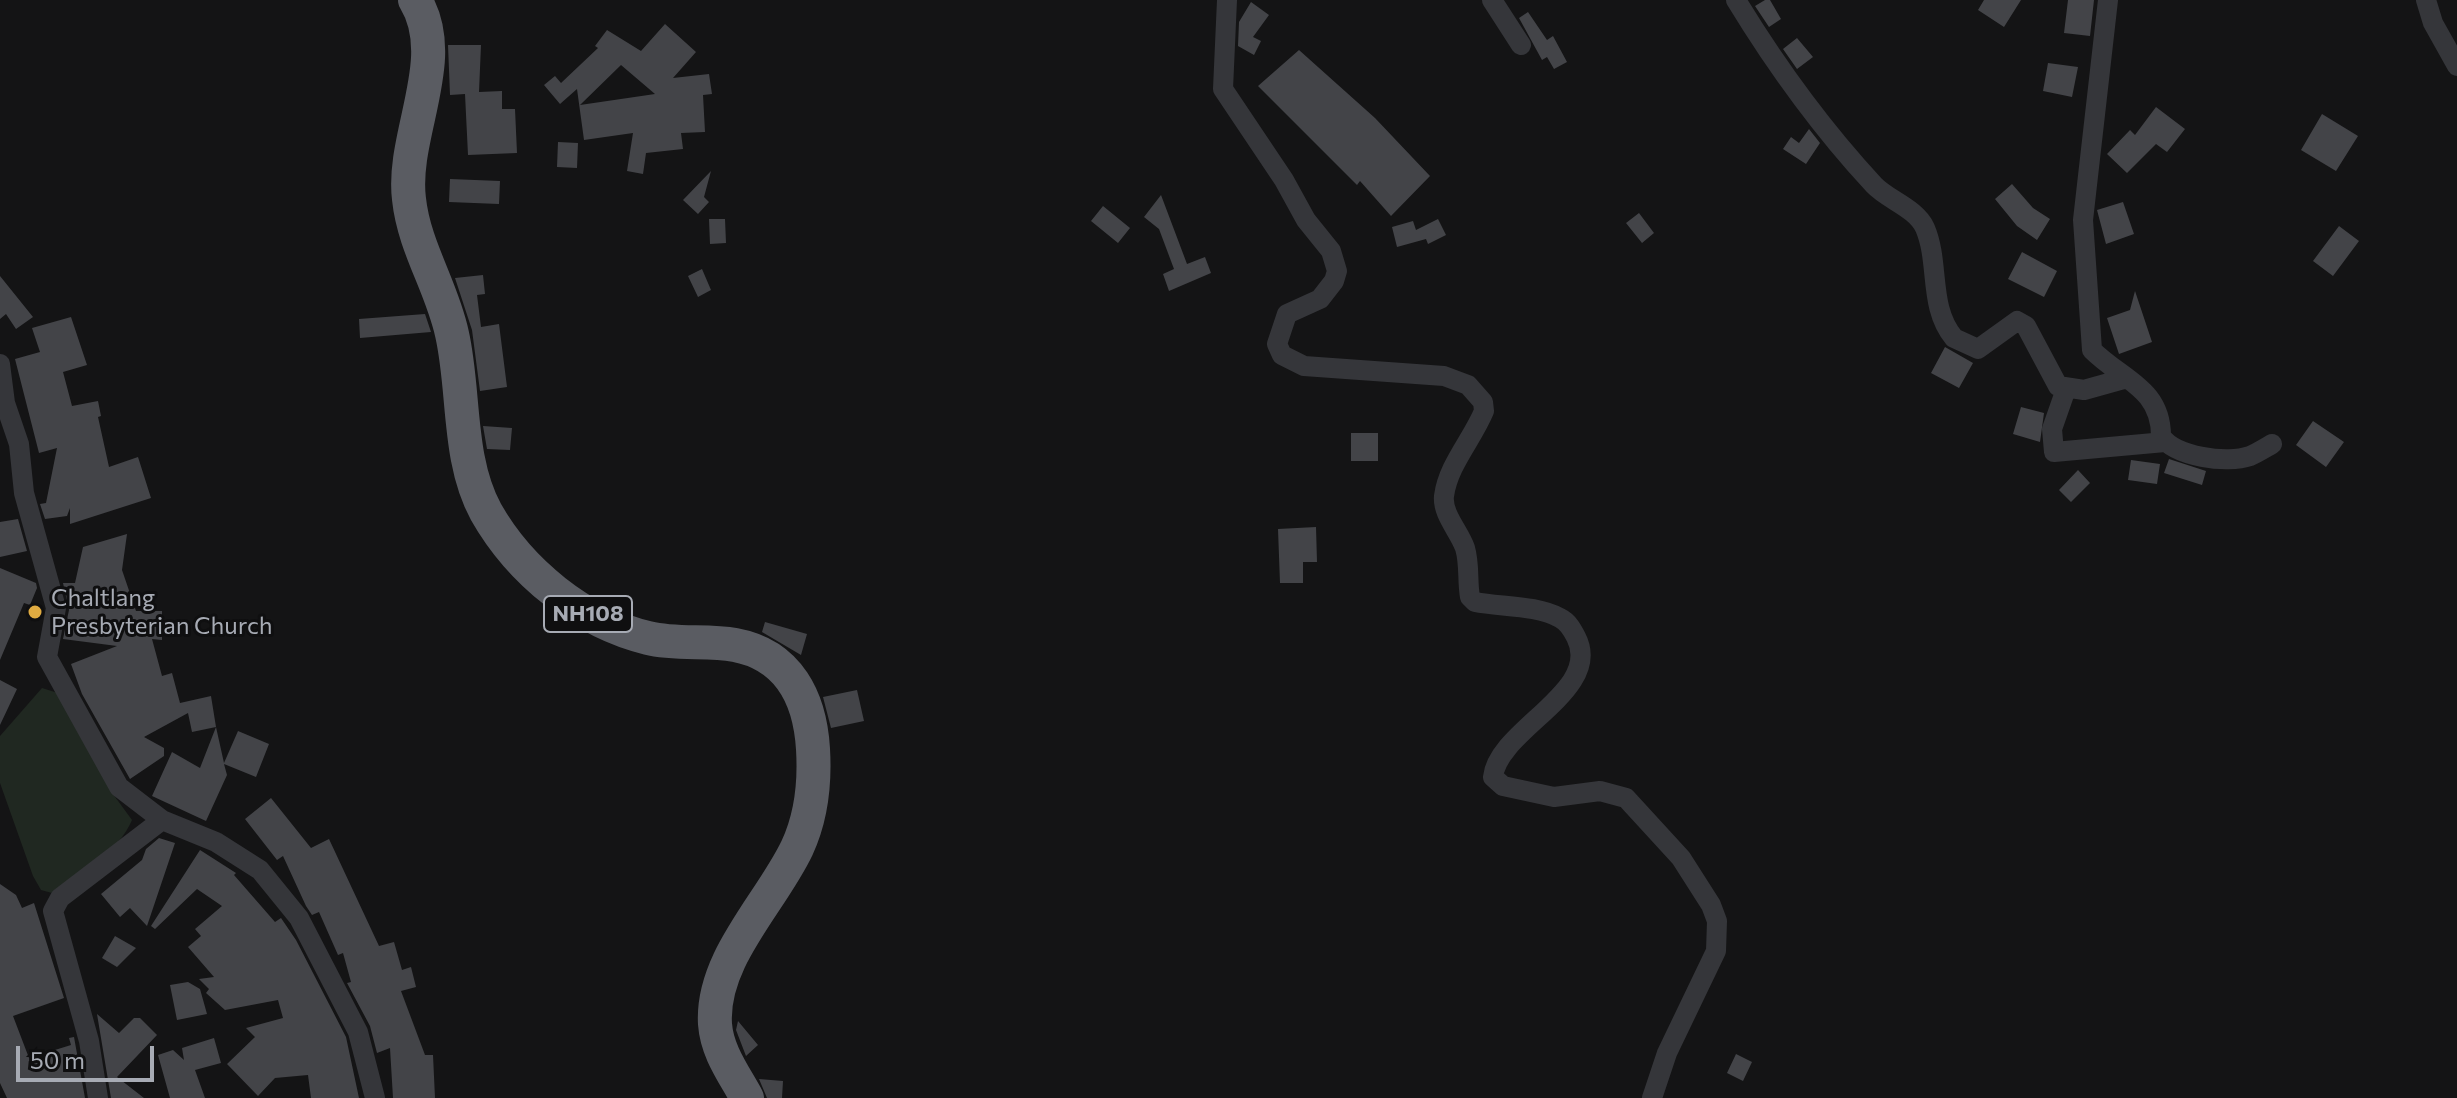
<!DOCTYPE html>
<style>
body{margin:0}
#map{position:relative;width:2457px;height:1098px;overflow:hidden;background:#141415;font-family:Commissioner,sans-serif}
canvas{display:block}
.scale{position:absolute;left:16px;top:1046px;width:138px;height:36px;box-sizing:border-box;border:4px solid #a7abb4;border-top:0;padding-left:10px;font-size:24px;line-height:28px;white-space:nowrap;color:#a7abb4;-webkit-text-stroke:6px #0f0f10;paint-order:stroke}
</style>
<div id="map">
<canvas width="2457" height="1098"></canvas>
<div class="scale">50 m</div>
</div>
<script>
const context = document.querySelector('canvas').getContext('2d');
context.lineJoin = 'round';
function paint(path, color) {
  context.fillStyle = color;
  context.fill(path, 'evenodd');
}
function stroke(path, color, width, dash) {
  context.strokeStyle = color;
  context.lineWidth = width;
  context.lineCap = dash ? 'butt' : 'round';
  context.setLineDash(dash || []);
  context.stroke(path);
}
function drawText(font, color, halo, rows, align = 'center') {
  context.font = font + ' Commissioner,sans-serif';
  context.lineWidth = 6;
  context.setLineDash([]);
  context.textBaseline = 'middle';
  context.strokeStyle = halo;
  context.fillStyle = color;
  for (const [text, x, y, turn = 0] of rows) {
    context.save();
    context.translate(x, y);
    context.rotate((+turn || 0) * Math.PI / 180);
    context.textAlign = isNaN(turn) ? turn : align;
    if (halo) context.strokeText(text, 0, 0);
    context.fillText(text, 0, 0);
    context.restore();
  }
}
const green = new Path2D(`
 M42,688L61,694L113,794L132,820C119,852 79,873 52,893L41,890L33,876L0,783V736Z`);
const building = new Path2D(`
 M1765,0H1770L1781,19L1769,27L1755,6Z
 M1984,0H2021L2004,27L1978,10Z
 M2068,0H2094L2090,36L2064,33Z
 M1251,2L1269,15L1253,37L1261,41L1254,55L1238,46L1239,22Z
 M1528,12L1547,40L1553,36L1567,62L1554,69L1547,57L1542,60L1519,18Z
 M665,24L696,52L673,78L709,74L712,94L703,95L705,132L681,133L683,149L646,153L643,174L627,171L633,133L584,140L577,89L560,104L544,85L555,76L561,83L598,48L595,46L607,30L641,51ZM621,65L655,94L580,105Z
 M1797,38L1813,57L1797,69L1783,49Z
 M448,45H481L479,92L502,91V109H515L517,153L468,155L465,94L450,95Z
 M1299,50L1375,118L1430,176L1391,216L1360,181L1357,185L1258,86Z
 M2048,63L2078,67L2072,97L2043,91Z
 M2156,107L2185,129L2167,152L2156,144L2127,173L2107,154L2130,130L2135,135Z
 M2322,114L2358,136L2336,171L2301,150Z
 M1809,129L1820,143L1806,164L1783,149L1791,137L1799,143Z
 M558,142L578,143L577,168L557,167Z
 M711,171L704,197L709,202L698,214L683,200Z
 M450,179L500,181L499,204L449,202Z
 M2012,184L2033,208L2050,219L2037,240L2017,226L1995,199Z
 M1161,195L1187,264L1205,257L1211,273L1169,291L1163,274L1174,269L1159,229L1144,217Z
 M2123,202L2134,234L2106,244L2097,210Z
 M1103,206L1130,228L1118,243L1091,221Z
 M1639,213L1654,233L1642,243L1626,223Z
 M709,219H725L726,243L710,244Z
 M1438,219L1446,235L1428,244L1426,239L1397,247L1392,227L1413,221L1416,230Z
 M2339,226L2359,241L2333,276L2313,261Z
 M2022,252L2057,271L2044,297L2008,279Z
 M702,269L711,290L698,297L688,276Z
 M483,275L485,294L477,295L481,327L499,324L507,387L480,391L472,330L455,278Z
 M0,276L33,317L16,329L6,314L0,319Z
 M2135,291L2152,342L2119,354L2107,318L2130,310Z
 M425,314L431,332L360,338L359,319Z
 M71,317L87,365L63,372L72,406L98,401L101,416L98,417L109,467L138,457L151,498L70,524V508L67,516L45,519L40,504L46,503L57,448L39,453L15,359L40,352L32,328Z
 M1945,347L1973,363L1959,388L1931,373Z
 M2021,407L2044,413L2040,442L2013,434Z
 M2313,421L2344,442L2326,467L2296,445Z
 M483,426L512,428L510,450L487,449Z
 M1351,433H1378V461H1351Z
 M2169,459L2206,471L2202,485L2164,473Z
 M2131,460L2160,464L2157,484L2128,480Z
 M2078,470L2090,483L2071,502L2059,490Z
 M18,519L27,551L0,557V522Z
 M1316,527L1317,562H1303V583H1280L1278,529Z
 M127,534L122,570L136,611H162V640L152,639L162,676L172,673L180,703L211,696L216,727L192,732L188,713L144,737L164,748V756L130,779L82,694L71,664L117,646L63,639L69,610L63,583H75L83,547Z
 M0,568L36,583L37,588L30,605L24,603L0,660Z
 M765,622L807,634L801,655L762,632Z
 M0,680L17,689L0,725Z
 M857,690L864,721L831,728L823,697Z
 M216,727L224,763L238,731L269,744L256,777L224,764L227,775L206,821L152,796L172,752L200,768Z
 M271,798L311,848L329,839L379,946L394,942L402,970L411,967L416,987L401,991L425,1055H433L435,1098H393L390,1048L377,1053L370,1026L347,983L351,982L343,953L338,955L319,912L312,915L306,906L283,856L277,860L245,819Z
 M159,838L175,843L147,926L130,908L120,917L101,894L142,860L146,849Z
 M200,850L236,873L234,875L275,922L281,918L296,940L346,1037L359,1098H311L308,1075L275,1078L258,1096L227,1064L255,1037L246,1028L283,1018L278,1000L225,1010L206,993L209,989L199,979L214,977L188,947L201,936L195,929L222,906L197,889L155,929L151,926Z
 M0,884L16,895L22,908L34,903L64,998L13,1016L29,1058L71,1045L69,1038L74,1037L85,1098H7L0,1083Z
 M115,936L136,948L117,967L102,958Z
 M188,982L200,989L207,1014L177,1020L170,985Z
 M97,1014L119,1033L134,1018H140L157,1035L117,1077L144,1098H111Z
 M738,1021L758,1045L746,1056L736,1030Z
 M214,1038L221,1063L195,1070L205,1098H170L158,1055L173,1050L184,1060L182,1048Z
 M1736,1054L1752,1062L1743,1081L1727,1073Z
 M759,1079L783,1081L782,1098H767Z`);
const minor = new Path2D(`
 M1227,0L1223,89L1284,180L1306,220L1331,251L1337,271L1334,281L1320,299L1287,314L1277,344L1282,355L1304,366L1444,376L1468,385L1483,402L1484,411C1472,440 1448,465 1444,496C1442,514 1459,531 1465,548C1470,565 1467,581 1470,597L1475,602C1501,607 1537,605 1560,618C1568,622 1572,629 1576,637C1604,691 1498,729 1493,777L1503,786L1554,797L1600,791L1626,798L1681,858L1711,905L1717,921L1716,951L1667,1053L1652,1098
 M1492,0L1521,45
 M1736,0C1775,64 1823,130 1874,185C1888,200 1916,208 1925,228C1940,263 1928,307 1954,338L1978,349L2017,321L2026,326L2058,386L2084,390L2127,378
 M2108,0L2083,220L2092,350C2122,380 2161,388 2161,436C2175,457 2227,464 2250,456C2257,453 2265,448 2272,444
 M2426,0L2433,23L2457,66
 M0,364L5,403L0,407
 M2066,389L2052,429L2054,452L2165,442
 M5,403L19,444L24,493L56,608L47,657L119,787L162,820L216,842L260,870L299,918L358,1032L375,1098
 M98,1098L89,1041L53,911L60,898L162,820`);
const trunk = new Path2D(`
 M415,0C451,59 401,135 409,199C414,247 442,287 452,334C465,391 457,459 486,512C520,572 582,622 648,638C676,645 707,640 735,645C789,655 810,699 813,749C815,782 811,818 797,848C771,903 711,959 715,1024C717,1052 734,1074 747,1098`);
const markers = [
 [35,612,8,"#e0ab41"]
];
const shields = [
 [588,614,88]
];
const shieldNames = [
 ["NH108",588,614]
];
const poiNames = [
 ["Chaltlang",51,598],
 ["Presbyterian Church",51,626]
];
paint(green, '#202821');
paint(building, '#434448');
stroke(minor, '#35363a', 20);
stroke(trunk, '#5a5c62', 34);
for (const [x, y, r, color] of markers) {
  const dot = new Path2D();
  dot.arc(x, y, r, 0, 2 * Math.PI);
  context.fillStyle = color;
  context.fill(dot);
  stroke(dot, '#0f0f10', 3);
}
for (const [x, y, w] of shields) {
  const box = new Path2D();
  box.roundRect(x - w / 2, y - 18, w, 36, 6);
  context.fillStyle = '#0f0f10';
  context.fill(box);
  stroke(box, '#a7abb4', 2);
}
drawText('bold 22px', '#a7abb4', null, shieldNames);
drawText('24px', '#a7abb4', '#0f0f10', poiNames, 'left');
</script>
